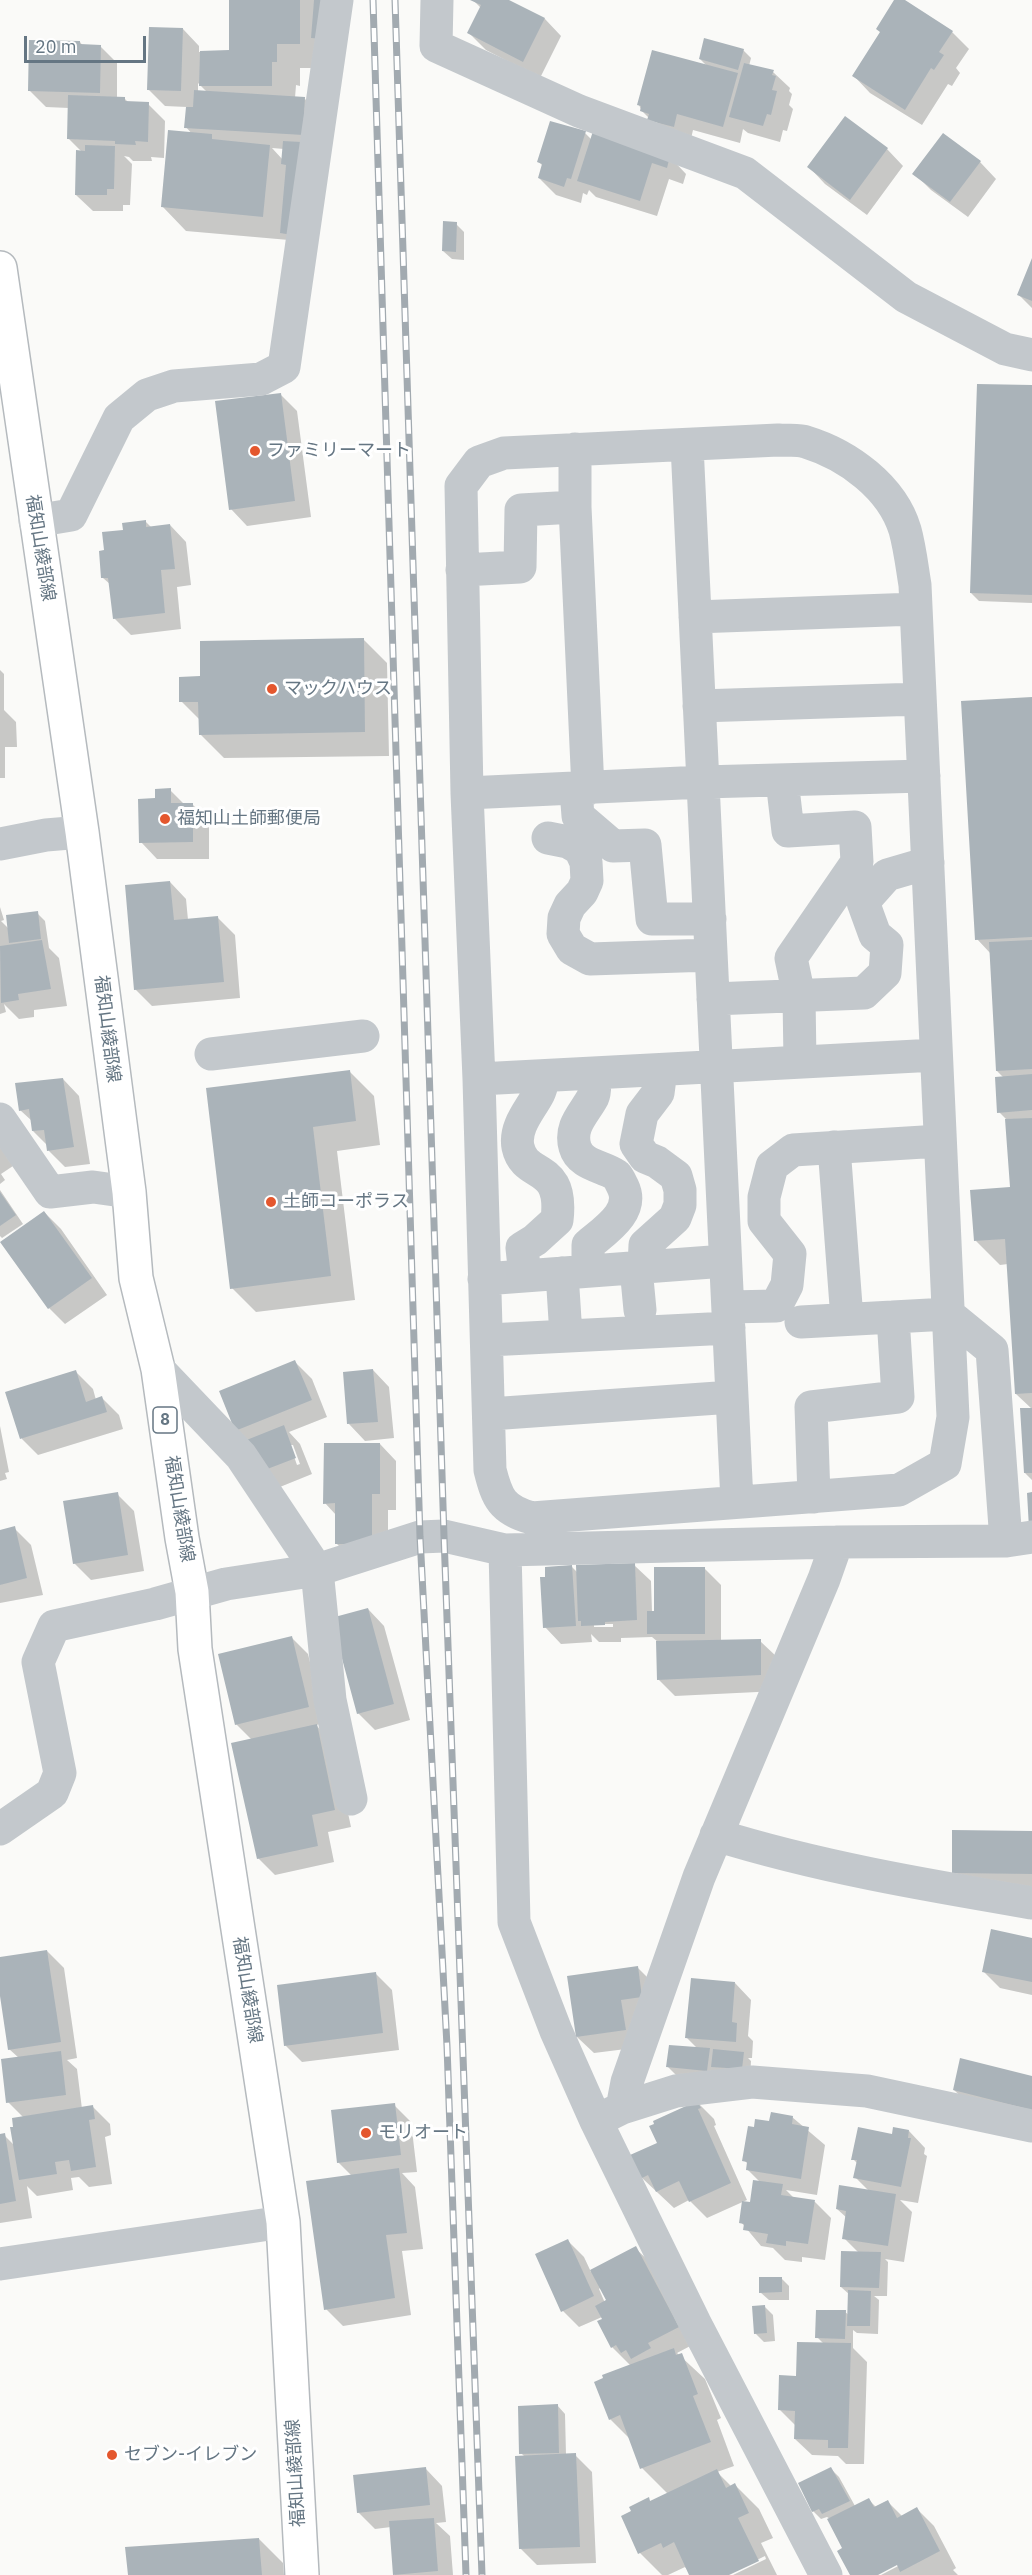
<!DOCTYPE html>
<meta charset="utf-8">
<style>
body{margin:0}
#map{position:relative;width:1032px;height:2575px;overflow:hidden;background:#fafaf8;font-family:"IBM Plex Sans",sans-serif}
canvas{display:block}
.scale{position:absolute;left:24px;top:36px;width:122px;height:27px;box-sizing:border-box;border:3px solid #657683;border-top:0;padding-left:8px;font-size:18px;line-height:21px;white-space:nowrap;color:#657683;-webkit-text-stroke:4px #fff;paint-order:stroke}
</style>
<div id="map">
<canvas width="1032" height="2575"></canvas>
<div class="scale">20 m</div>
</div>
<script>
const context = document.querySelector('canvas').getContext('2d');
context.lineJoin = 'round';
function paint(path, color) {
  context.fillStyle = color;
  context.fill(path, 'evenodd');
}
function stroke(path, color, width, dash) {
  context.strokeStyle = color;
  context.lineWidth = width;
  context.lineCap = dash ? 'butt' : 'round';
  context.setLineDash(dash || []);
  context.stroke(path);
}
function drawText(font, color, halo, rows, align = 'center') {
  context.font = font + ' "IBM Plex Sans","Noto Sans JP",sans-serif';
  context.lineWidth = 6;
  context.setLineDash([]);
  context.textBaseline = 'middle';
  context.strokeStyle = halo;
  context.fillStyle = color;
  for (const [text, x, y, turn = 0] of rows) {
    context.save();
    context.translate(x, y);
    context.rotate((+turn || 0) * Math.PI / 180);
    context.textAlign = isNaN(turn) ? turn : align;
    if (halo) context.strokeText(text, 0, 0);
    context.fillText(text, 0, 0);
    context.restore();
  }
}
const shadow = new Path2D(`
 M230,0H331L323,68H300V86L296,85L295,98H304L321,115L289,240L186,231L162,206L192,134L186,127L187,107L165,106L149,90L183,29L199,46V52H230ZM198,83L207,92L198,91ZM272,148L284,149L283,160Z
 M473,0H506L545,19L561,36L540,78L486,50L469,33L482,9Z
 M896,0H902L952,32L969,49L956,68L960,73L952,86L948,84L922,125L870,93L854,76L881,32Z
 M80,42L83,46H100L117,63V98H124L129,103L148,104L165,121L164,158L151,157L152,161H133L129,157L124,156L132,164L130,205H123V211H93L76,195L82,152L68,138L69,108L46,107L30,91Z
 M743,50L751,58L749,66L773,72L790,88L789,91L792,94L789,105L793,109L787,131L783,130L780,142L748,133L743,129L740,143L693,130L690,143L649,118L642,111L639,105L707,66L700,59Z
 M585,133L592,140L670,157L686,174L683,184L669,179L657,216L596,197L589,190L587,195L583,193L581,203L556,195L539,178L543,166L539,162Z
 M887,149L903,166L867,215L825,184L809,167Z
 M980,162L996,179L968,217L931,190L914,173Z
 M456,224L464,232V260L452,259L443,251Z
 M1032,262V308L1019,295Z
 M1032,387V603L979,601L971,593Z
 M280,394L297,411L311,517L247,526L231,509Z
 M146,522L152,528L170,525L186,542L191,585L177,587L181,629L131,635L114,618L111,585L103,578L125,531Z
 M363,639L387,663L389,756L224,758L200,734V720L181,701L202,678Z
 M0,670L4,674V710L16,722L17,747H5V778H0Z
 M1032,698V1409L1016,1394L1008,1264L1000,1265L976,1241L1011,1189L1007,1120L999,1112L1004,1078L997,1071L991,954L977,939Z
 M170,790L184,804H192L209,821V859H157L141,842Z
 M170,882L186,899L188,920L218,918L235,935L240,998L152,1006L135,989Z
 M0,907L4,920L1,921L9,929L37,913L45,921L49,948L59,958L67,1006L34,1010V1017L19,1019L4,1004L6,1012L0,1014Z
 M350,1072L374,1096L380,1145L337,1151L355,1300L256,1312L232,1288L207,1090Z
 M63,1079L79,1096L90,1164L65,1167L49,1151L48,1146L33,1131L32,1121L20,1110Z
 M0,1146L13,1166L1,1174L5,1180L0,1184Z
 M0,1190L23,1224L2,1238L0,1236Z
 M44,1212L61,1229L107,1295L65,1324L49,1308Z
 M295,1362L312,1379L327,1417L289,1432L300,1444L312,1474L275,1489L236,1430ZM290,1445H293L300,1464L297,1465Z
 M373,1370L389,1387L394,1438L365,1441L349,1424Z
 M76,1372L93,1389L96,1400L102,1398L119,1415L123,1429L38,1455L22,1439L7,1393Z
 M1032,1409V1480L1025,1473Z
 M0,1426L9,1472L5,1473L7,1479L0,1481Z
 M380,1444L396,1461V1510H388V1560H353L336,1543V1515L325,1503Z
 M117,1494L134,1511L144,1571L91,1580L74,1563Z
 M14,1528L31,1545L43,1595L0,1603V1532Z
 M634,1565L651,1581L652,1612H655L704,1568L721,1585V1641H760L777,1657L778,1691L675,1696L658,1679V1642L652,1637L621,1638V1642H599L591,1634L592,1642L561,1644L545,1627L572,1567L578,1573ZM594,1624H613V1627H594Z
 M368,1609L384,1626L410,1720L375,1730L358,1713Z
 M291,1637L308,1654L325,1723L316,1725L333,1743L351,1827L328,1832L334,1862L275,1875L258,1858L252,1740L236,1724Z
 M1032,1833V1890L953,1873Z
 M1032,1940V1995L1000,1988L984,1972Z
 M47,1951L64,1968L77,2058L67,2060L77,2069L82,2109L93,2107L110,2124L111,2135L105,2137L112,2184L89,2187L79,2177L71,2178L73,2190L37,2196L27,2186L32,2218L0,2223V2135H4L14,2145L24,2118L8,2102L19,2058L9,2049L0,1986V1958Z
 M637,1967L654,1984L642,2047L594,2053L577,2037Z
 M375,1973L392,1990L399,2050L302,2062L285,2045Z
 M735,1983L751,2000L748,2036L753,2041L752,2058H748L751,2061L750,2077L721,2074L716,2070L715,2079L676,2075L668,2067L698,2049L687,2038Z
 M1032,2077V2122L971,2106L954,2090Z
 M697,2102L714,2119L716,2125L714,2126L747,2200L707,2218L689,2200L674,2208L642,2178L659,2144Z
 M394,2105L411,2122L417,2172L402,2173L415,2187L423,2249L402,2251L411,2315L343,2326L326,2309L352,2176L338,2162Z
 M792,2117L825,2145L817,2195L786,2190L795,2199L815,2202L831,2218L825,2260L802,2257V2262L785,2260L773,2248L761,2246L741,2222L760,2182L747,2169L748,2164L744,2160L755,2128Z
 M909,2131L925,2148L924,2154L927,2156L918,2203L900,2200L912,2212L904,2262L885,2259L888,2262L887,2296H874L879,2300L878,2334L857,2333L853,2330V2348L867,2362L864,2464H846L838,2456L812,2455L795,2439L796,2426L779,2409L797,2377L824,2344L817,2337L845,2312L849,2315L850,2295L841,2287L859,2253L844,2238L847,2218L837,2209L869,2191L855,2177L858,2164L853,2159L893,2136Z
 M568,2241L584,2257L591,2272L635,2248L652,2264L694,2344L677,2353L705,2379L721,2418L717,2420L734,2466L717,2472L732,2487L735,2485L759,2509L773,2538L761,2543L777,2575H733L766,2559L765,2556L726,2575H691L685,2567L668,2575H662L640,2553L633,2512L648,2499L651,2502L668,2494L642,2468L631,2440L610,2419L631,2366L612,2347L602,2317L579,2327L563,2311ZM601,2287L608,2301L605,2303L599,2289Z
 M781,2278L789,2286V2300H769L760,2292Z
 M765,2307L773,2315L775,2341L764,2342L755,2333Z
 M557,2405L565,2414L566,2455H575L592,2472L596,2563L537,2565L520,2548L525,2457L521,2453Z
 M426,2469L442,2486L446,2522L436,2523L450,2536L453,2575H395L391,2527L375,2529L358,2512Z
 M831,2469L839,2477L855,2506L869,2500L876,2507L887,2501L903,2517L917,2509L934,2526L956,2568L953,2570L958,2575H881L904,2563L902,2560L874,2575H851L844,2549L830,2519L827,2517L821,2519L813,2511Z
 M259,2539L283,2563L284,2575H129Z`);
const building = new Path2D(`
 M229,0H300V44H277V62H272V86H199L200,51L229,50Z
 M314,0H326L323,39L311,38Z
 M470,0H509L545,18L523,62L467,33L481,5Z
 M894,0H905L953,31L939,52L944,55L934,70L931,68L905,110L852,76L880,32L876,29Z
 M149,27L183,28L181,91L147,90Z
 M704,38L744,49L738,70L699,59Z
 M29,40L80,41V44L101,45L100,93L28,91Z
 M652,50L738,73L723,127L677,114L674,127L647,120L649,114L640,111L641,106L637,105Z
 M744,63L774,70L772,75L776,76L772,90L777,91L771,115L767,114L763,126L729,117Z
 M194,90L305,97L303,135L184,128L186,107H193Z
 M68,95L125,97V101L149,102L148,142L135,141L136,145L115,144V141L67,139Z
 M845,116L888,148L850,200L807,167Z
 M550,121L586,131L571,179L567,178L564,187L538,178L542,164L537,162Z
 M168,130L212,134V139L270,145L263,217L161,207Z
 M593,131L670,156L667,168L652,163L640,201L577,181Z
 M943,133L981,161L950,202L912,174Z
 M283,141L302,142L292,235L280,233L286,165L281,164Z
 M85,145L115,146L114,189H107V195H75L76,150L85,151Z
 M443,221L457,222L456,252L442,251Z
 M1032,258V301L1017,295Z
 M977,384L1032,385V595L970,593Z
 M281,393L295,501L229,510L215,401Z
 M146,520V527L170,524L175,569L161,570L165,613L113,619L108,578H101L99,551L104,550L102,532L123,530L122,523Z
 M364,638L365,732L199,735L198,702H179V677L200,676V641Z
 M1032,697V937L975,940L961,701Z
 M171,788V803H193V842L139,843L138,799L155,798V789Z
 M170,881L174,920L218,916L224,982L134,990L125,885Z
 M38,911L41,939L9,943L6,915Z
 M42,940L51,989L18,994L19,1000L1,1003L0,946Z
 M1032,940V1069L996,1071L989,942Z
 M350,1070L356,1121L313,1127L331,1276L230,1289L206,1088Z
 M1032,1074V1110L997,1113L995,1077Z
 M63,1078L74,1147L47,1151L44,1130L32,1131L29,1109L19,1111L15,1083Z
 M1032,1118V1393L1015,1394L1005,1239L974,1241L970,1190L1010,1187L1005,1119Z
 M0,1192L16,1215L0,1226Z
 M44,1211L92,1278L48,1309L0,1242Z
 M295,1360L312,1400L235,1431L219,1391Z
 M373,1369L378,1422L347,1424L343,1372Z
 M76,1370L86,1402L102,1396L107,1412L20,1439L5,1392Z
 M1020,1408H1032V1473H1024Z
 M284,1425L296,1458L257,1473L244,1441Z
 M324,1443H380V1494H372V1544H335V1503L323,1504Z
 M118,1492L128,1555L73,1564L63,1501Z
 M1032,1492V1527L1029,1528L1027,1493Z
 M15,1526L27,1578L0,1585V1530Z
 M635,1563L637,1620L605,1622V1625L581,1626V1621H578L576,1565Z
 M572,1565L576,1626L543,1628L540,1577H545V1567Z
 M654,1567H705V1634H647V1611H654Z
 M368,1608L394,1704L357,1714L331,1618Z
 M292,1636L309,1707L235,1725L218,1654Z
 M761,1639V1675L657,1680L656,1641Z
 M317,1724L335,1810L312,1815L318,1846L257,1859L231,1743Z
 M952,1830L1032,1831V1874L952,1873Z
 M991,1929L1032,1938V1982L982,1972Z
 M47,1950L61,2042L8,2050L0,1996V1957Z
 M638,1966L642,1997L621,2000L626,2030L576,2037L567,1976Z
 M376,1972L383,2033L284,2046L277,1985Z
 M691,1978L735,1982L732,2022L737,2023L736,2042L685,2038Z
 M669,2045L710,2048L707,2071L666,2067Z
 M713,2049L744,2052L742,2069L711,2067Z
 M61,2051L66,2095L6,2103L1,2059Z
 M960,2058L1032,2076V2110L953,2090Z
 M697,2101L701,2108L698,2109L731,2183L689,2202L679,2181L656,2192L648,2175L640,2179L630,2155L657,2143L649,2126L654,2124L653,2121Z
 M395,2103L401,2155L337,2163L331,2110Z
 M93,2105L95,2119L89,2120L96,2167L71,2171L69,2160L55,2162L57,2174L19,2180L10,2127H13L12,2118Z
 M771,2112L793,2116L792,2124L809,2127L801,2179L746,2170L747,2162L742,2161L748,2126L754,2127L755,2119L769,2121Z
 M858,2127L892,2134L893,2127L909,2130L908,2138H911L901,2187L853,2178L857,2160H851Z
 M5,2133L16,2201L0,2204V2134Z
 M399,2168L407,2233L386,2235L395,2298L324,2310L306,2181Z
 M753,2180L783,2184L781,2195L815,2200L808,2244L786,2241V2246L766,2243L768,2234L743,2230L744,2224L739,2223L742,2201L750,2202Z
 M839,2185L896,2194L888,2246L842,2239L846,2211L836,2209Z
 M568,2239L594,2296L561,2312L535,2254Z
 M636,2246L679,2327L648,2343L651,2348L631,2359L626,2350L621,2353L616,2345L611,2348L597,2321L602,2319L595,2306L606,2300L590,2270Z
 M841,2251L881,2252L879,2288L840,2287Z
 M759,2277H782V2292L759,2293Z
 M848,2290L871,2291L870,2326H847Z
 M765,2305L767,2333L754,2334L752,2306Z
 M816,2310H846L845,2339L815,2338Z
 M797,2342L851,2343L848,2448H828V2440L794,2439L795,2411L778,2410L779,2375L796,2376Z
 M674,2348L676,2355L682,2353L698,2394L693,2396L711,2442L640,2469L620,2415L609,2420L594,2382L603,2378L602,2375Z
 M558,2404L559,2453L519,2454L518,2406Z
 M576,2453L580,2547L519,2549L515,2456Z
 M426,2467L430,2505L357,2513L353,2475Z
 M831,2467L850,2501L822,2514L819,2509L812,2512L798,2483Z
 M717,2469L726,2488L735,2483L749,2513L738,2518L759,2561L729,2575H689L674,2542L663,2548L661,2543L638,2554L621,2516L631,2511L629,2507L649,2497L650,2501Z
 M869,2498L874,2507L888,2500L897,2518L917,2507L940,2551L900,2572L897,2565L878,2575H850L837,2551L842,2548L827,2519Z
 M434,2518L438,2571L393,2575L389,2521Z
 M259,2538L262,2575H128L125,2547Z`);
const minor = new Path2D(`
 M437,0L436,46L579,111L745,173L906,297L1005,349L1032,355
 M778,440C787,441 798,439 806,442C848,455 892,487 905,530C910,548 912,567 915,585L953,1417L945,1464L899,1490L532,1518C502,1510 497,1498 490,1470L479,1079L467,793L461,486L479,462L504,453Z
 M687,445L737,1502
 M575,449V507L588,789
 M35,521L71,515L119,418L147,395L174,386L261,379L284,367L337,0
 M462,570L520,567L521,510L575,507
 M695,617L916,609
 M699,706L920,699
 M782,780L788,831L855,827L857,862L791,958L799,996L800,1062
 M576,790L578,816L613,846L645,845L652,919H710
 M467,793L703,782L924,776
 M548,838L568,842L580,849L586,862L587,881L582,892L570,905L564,918L563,934L572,949L590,959L711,955
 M0,844L46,835L82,832
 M713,999L864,993L885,973L887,945L875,935L863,902L887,875L928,863
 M211,1054L363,1036
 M479,1079L936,1055
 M0,1119L50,1192L93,1187L129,1192
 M834,1147L847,1319
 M644,1267L645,1245L675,1218L680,1205V1190L676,1176L657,1162L645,1157L636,1144L642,1114L658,1093L661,1070
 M636,1268L640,1310
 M588,1271V1245C604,1231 635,1212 623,1187C621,1183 619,1178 616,1175C603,1166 580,1165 575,1147C569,1126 584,1114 593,1097C596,1091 594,1081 595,1074
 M562,1273L565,1320
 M525,1276L522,1248L535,1240L557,1220C564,1161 525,1180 518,1147C514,1127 530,1110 538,1095C541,1090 542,1083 544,1077
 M484,1279L725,1261
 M728,1307L776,1306L787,1285L790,1254L764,1221V1197L772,1166L793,1150L940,1141
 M801,1322L948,1314L992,1350L1006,1541
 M488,1340L729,1328
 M158,1369L241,1456L317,1570L330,1700L351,1799
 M490,1414L732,1397
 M814,1497L811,1407L898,1397L893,1317
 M505,1550L514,1922L556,2031L596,2121L695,2323L826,2575
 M0,1829L52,1793L60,1773L38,1662L54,1626L155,1604L226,1584L317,1570L420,1537L444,1536L505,1550L837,1542L1006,1541L1032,1537
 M716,1835C819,1867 926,1885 1032,1903
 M622,2108L676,2091L752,2082L867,2091L1032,2126
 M596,2121L622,2108L627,2082L699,1877L824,1579L837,1542
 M0,2264L283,2222`);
const major = new Path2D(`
 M0,268L82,832L129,1192L136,1278L158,1369L182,1538L192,1592L195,1649L283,2222L302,2575`);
const rail = new Path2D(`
 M373,0L420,1537L447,2046L466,2575
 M395,0L444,1536L482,2575`);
const markers = [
 [255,451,6,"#e4572e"],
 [272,689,6,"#e4572e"],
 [165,819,6,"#e4572e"],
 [271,1202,6,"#e4572e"],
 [366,2133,6,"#e4572e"],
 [112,2455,6,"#e4572e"]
];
const shields = [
 [165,1420,24]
];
const shieldNames = [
 ["8",165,1420]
];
const poiNames = [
 ["ファミリーマート",267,451],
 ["マックハウス",284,689],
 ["福知山土師郵便局",177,819],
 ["土師コーポラス",283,1202],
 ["モリオート",378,2133],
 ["セブン-イレブン",124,2455]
];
const streetNames = [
 ["福知山綾部線",40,548,81],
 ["福知山綾部線",107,1029,83],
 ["福知山綾部線",179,1509,81],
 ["福知山綾部線",247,1990,81],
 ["福知山綾部線",296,2473,-93]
];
paint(shadow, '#0003');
paint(building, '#aab3b9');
stroke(major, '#b5babe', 36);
stroke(minor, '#c3c8cc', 33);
stroke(major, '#fff', 33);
stroke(rail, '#a2aab0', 7);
stroke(rail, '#fff', 4.5, [14]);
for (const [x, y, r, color] of markers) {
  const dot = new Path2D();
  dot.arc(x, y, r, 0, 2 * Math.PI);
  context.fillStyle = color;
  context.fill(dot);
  stroke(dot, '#fff', 2);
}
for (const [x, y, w] of shields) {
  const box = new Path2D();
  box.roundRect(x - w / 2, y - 13, w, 26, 4.5);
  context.fillStyle = '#fff';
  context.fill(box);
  stroke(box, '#657683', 1.5);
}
drawText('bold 16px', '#657683', null, shieldNames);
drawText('18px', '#657683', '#fff', poiNames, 'left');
drawText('18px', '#657683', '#fff', streetNames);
</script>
